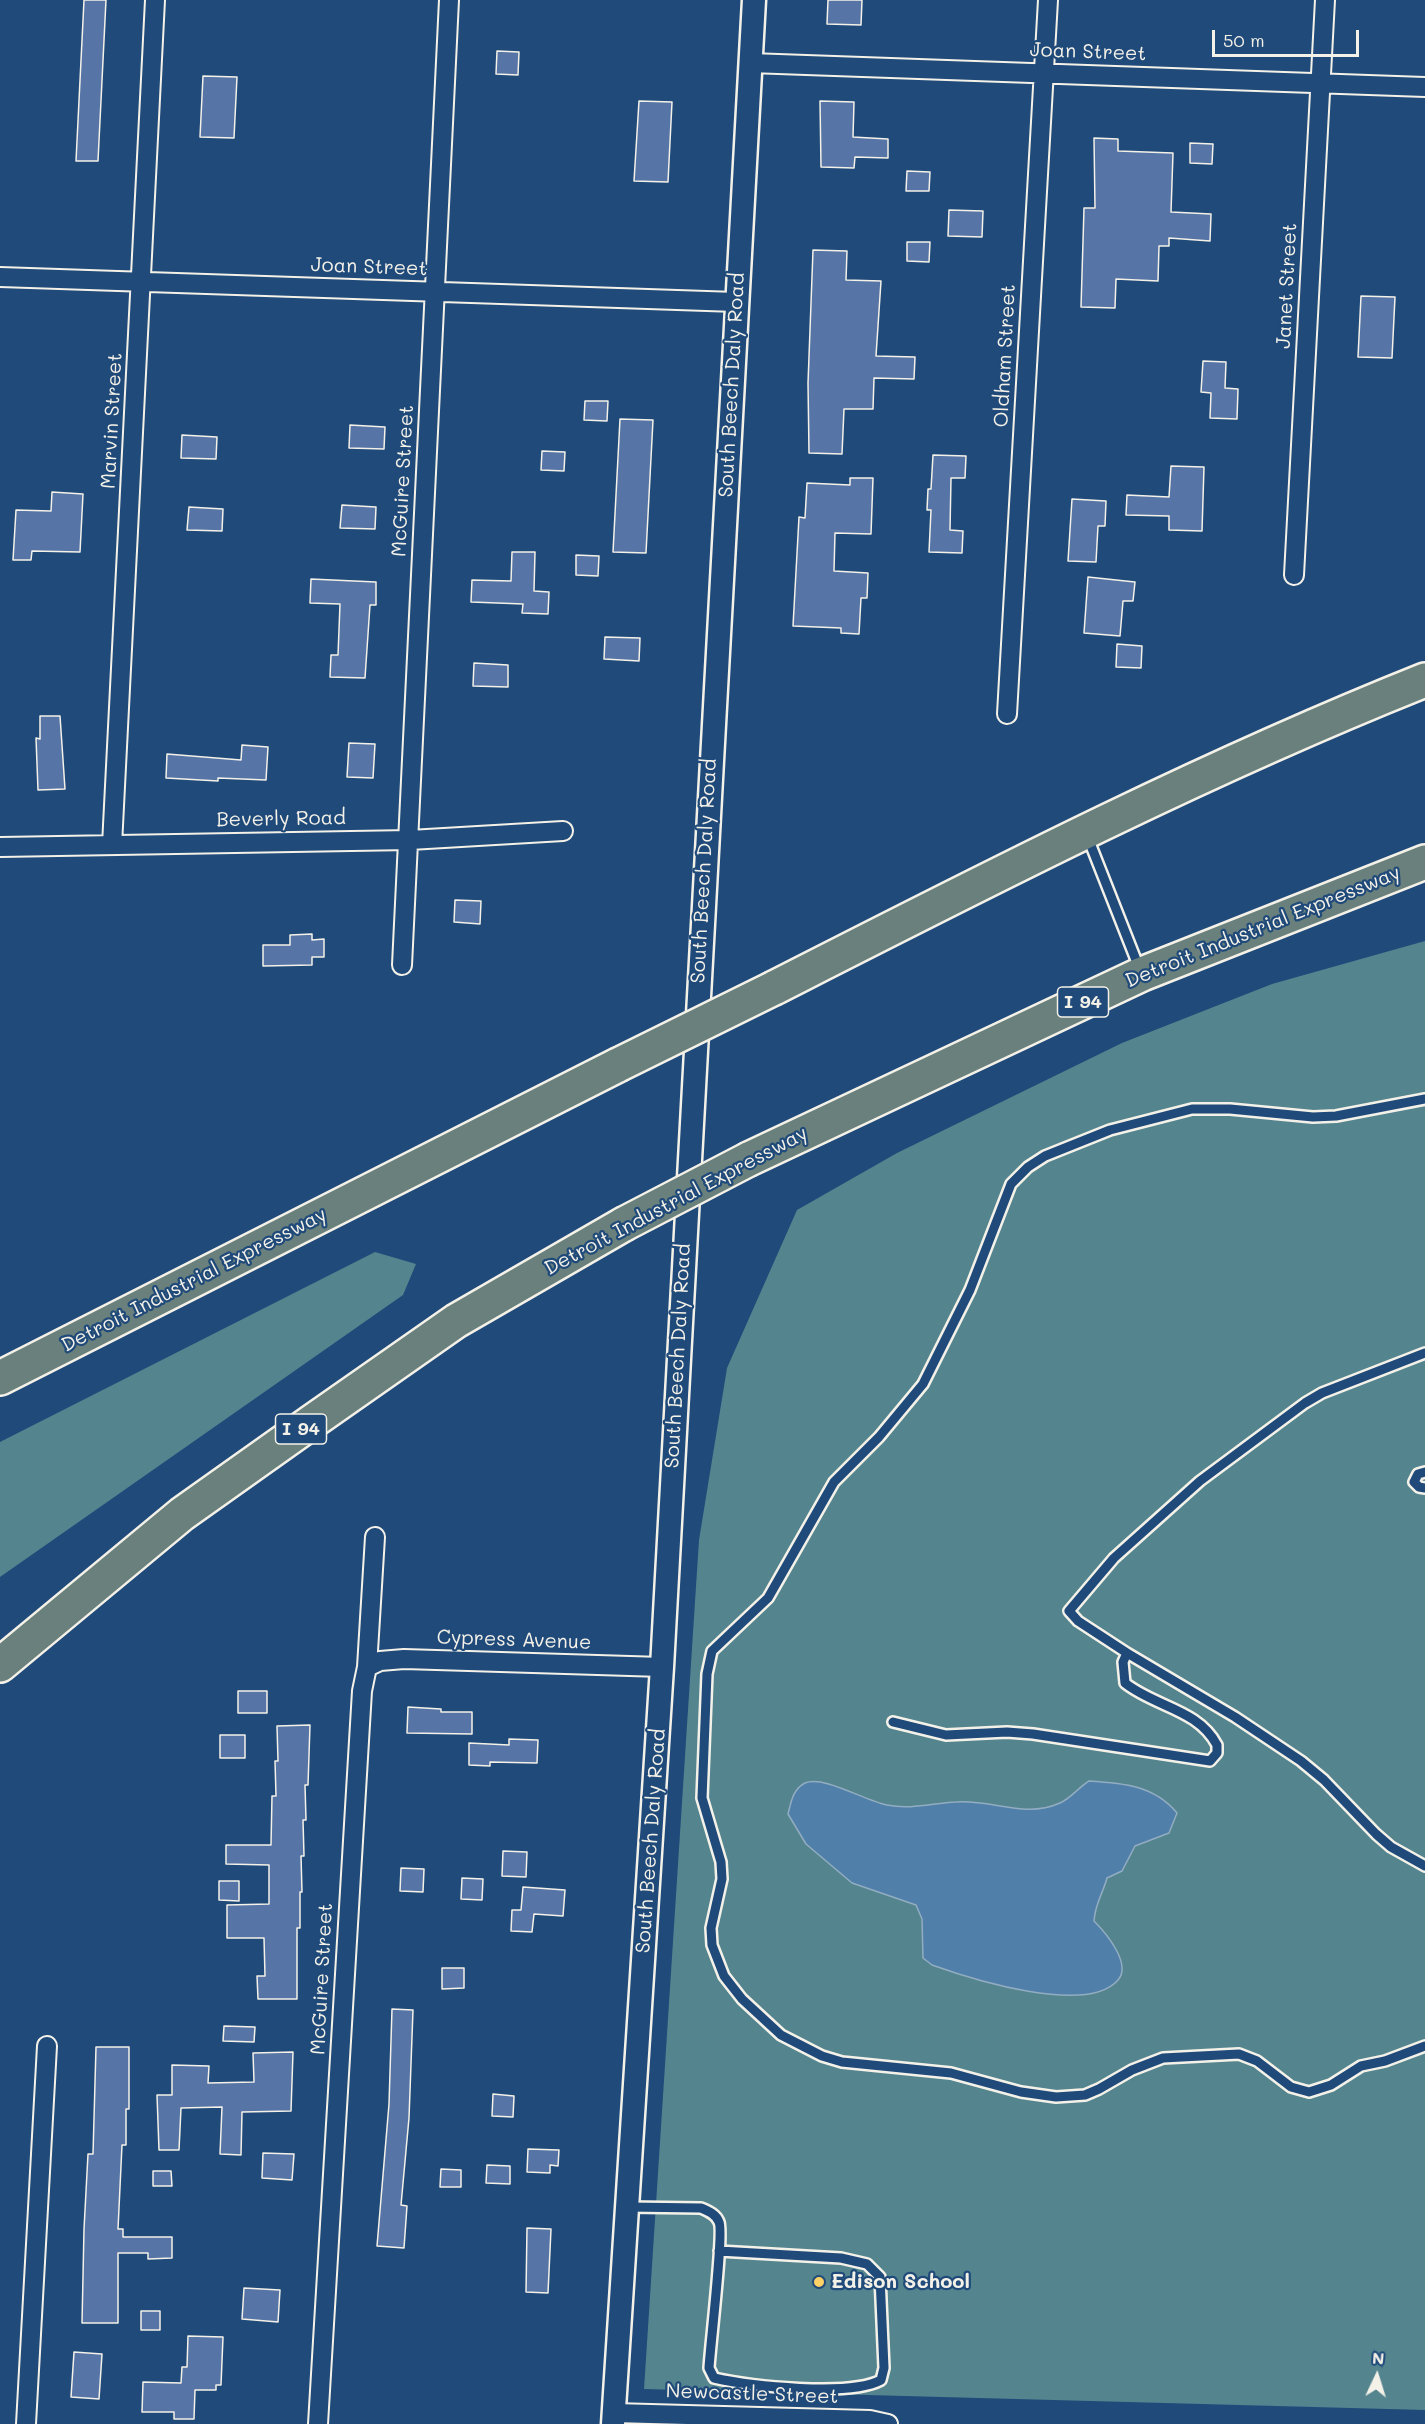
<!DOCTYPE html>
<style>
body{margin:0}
#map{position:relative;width:1425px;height:2424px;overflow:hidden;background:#1f4a7a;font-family:Mali,sans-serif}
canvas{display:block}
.north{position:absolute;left:1347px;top:2346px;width:60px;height:60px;-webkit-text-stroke:4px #1f4a7a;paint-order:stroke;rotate:4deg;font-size:16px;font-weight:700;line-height:24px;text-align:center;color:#f4f1e8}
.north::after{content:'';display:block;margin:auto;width:21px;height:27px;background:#f4f1e8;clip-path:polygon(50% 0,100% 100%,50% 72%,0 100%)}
.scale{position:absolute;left:1212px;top:30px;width:147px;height:27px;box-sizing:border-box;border:3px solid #f4f1e8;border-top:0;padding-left:8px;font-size:18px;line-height:21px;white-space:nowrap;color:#f4f1e8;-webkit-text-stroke:4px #1f4a7a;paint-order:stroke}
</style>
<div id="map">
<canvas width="1425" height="2424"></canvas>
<div class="north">N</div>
<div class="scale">50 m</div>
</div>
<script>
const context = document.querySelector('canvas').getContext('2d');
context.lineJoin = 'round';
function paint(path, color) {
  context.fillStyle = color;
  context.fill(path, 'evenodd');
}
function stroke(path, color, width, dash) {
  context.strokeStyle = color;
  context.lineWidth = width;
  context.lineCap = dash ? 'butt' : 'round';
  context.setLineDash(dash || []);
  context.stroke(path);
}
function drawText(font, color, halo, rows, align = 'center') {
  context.font = font + ' Mali,sans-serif';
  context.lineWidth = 4.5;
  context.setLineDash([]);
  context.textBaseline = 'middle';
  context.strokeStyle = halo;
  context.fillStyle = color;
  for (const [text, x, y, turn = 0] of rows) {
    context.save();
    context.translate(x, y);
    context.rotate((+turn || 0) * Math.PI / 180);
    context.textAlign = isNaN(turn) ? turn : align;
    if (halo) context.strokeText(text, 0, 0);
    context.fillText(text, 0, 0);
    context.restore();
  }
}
const green = new Path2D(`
 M1425,941V2410L644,2389L699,1540L727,1368L797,1210L897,1153L1122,1043L1272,984Z
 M375,1252L416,1264L403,1295L0,1577V1442Z`);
const water = new Path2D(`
 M1089,1781C1122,1783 1154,1785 1177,1813L1169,1833L1135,1846L1122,1871L1107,1878C1103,1893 1095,1904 1094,1921C1106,1933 1132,1964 1118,1980C1087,2016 971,1979 932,1965L923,1958L922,1919L916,1905L852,1883L806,1844L788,1814C791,1802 793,1789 805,1783C824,1775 865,1801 887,1805C911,1810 933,1803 956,1802C992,1799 1024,1819 1060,1803C1070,1799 1079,1787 1089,1781Z`);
const building = new Path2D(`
 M84,0H106L98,161H76Z
 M828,0H862L861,25L827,24Z
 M497,51L519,52L518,75L496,74Z
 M203,76L237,77L234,138L200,137Z
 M639,101L672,102L668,182L634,181Z
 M820,101L854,102L853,137L888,139V158L855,157L854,168L821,167Z
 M1094,138L1118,139V151L1173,153L1171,212L1211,214L1210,241L1169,238V246H1159L1158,281L1116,279L1115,308L1081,307L1084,208H1095Z
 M1190,143L1213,144L1212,164L1190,163Z
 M907,171L930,172L929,191H906Z
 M949,210L983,211L982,237L948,236Z
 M907,242H930L929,262L907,261Z
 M813,250L847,251L846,280L881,281L876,356L915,357L914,379L874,378L873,409H844L842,454L809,453L808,383Z
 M1361,296L1395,297L1392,358L1358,357Z
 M1203,361L1226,362L1225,388L1238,389L1237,419L1210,418L1211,393L1201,392Z
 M585,401H608L607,421L584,420Z
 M620,419L653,420L646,553L613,552Z
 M350,425L385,427L384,449L349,448Z
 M182,435L217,437L216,459L181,458Z
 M542,451L565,452L564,471L541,470Z
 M933,455L966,456L965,478H951L950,530L963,531L962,553L929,552L931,510H927L928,489H931Z
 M1171,466L1204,467L1202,531L1169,530V516L1126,515L1127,495L1169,497Z
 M850,478H873L871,534L835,533L834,571L868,573L867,598H861L859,634L841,633V628L793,626L799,517L805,518L807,483L850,485Z
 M52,492L83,494L80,552L32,551L31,560H13L16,510L51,511Z
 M1072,499L1106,501L1105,526H1098L1096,562L1068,561Z
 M342,505L376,507L375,529L340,528Z
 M189,507L223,509L222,531L187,530Z
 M512,552H535L534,591L549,592L548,614L522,613L523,604L471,602L472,580L511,581Z
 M576,555L599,556L598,576L576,575Z
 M1088,577L1135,582L1133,601H1123L1120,636L1084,633Z
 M311,579L376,582V605H370L365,678L330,677L331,655H338L340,604L310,603Z
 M605,637L640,638L639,661L604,659Z
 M1117,644L1142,646L1141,668L1116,667Z
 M474,663L508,665V687L473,686Z
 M40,716H60L65,789L38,790L36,738L40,739Z
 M349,743L375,744L373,778L347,777Z
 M242,745L268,747L266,780L218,778V781L166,778L167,754L241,760Z
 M455,900L481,901L480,924L454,922Z
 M312,934V940L324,939V957H312V965L263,966V945H290V935Z
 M238,1691H267V1713H238Z
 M408,1707L441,1709V1712H472V1734L407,1733Z
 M310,1725L308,1785H305L306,1820H303L304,1856H301L302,1892H300V1928H297V1999H258L257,1976H265L264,1938H227V1905L269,1904V1865L226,1864V1845H271L272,1796H276L275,1761H278L277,1726Z
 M220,1735H245V1758H220Z
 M509,1739L538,1740L537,1763L490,1762V1766L469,1765V1743L509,1745Z
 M503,1851L527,1852L526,1877L502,1876Z
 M401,1868L424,1869L423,1892L400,1891Z
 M462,1878L483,1879L482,1900L461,1899Z
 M219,1881H239V1901L219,1900Z
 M523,1887L565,1890L563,1916L534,1914L532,1932L511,1931L512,1910H521Z
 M442,1968H464V1988L442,1989Z
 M392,2009L413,2010L409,2118L401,2205L407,2206L404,2248L377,2246L389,2104Z
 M224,2026L255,2027L254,2042L223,2041Z
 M96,2047H129V2109H126V2145H122L118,2229H123V2237H172V2258L148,2259V2253H118V2323H82L84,2229L88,2154H93Z
 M293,2052L291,2111L242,2112L241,2155L220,2154L222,2107L181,2108L179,2150H159L157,2095H172V2065L209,2066L208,2083L254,2082L253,2053Z
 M493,2094L514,2096L513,2117L492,2116Z
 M528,2149L559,2150L558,2166L550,2165V2173L527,2172Z
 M263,2153L294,2154L292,2180L262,2178Z
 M487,2165L510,2166V2184L486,2183Z
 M441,2169L461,2170V2187H440Z
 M153,2171H171L172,2186H153Z
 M527,2228L551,2229L548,2293L526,2292Z
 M244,2288L280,2290L278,2322L242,2319Z
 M141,2311H160V2330H141Z
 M188,2336L223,2337L221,2385H216V2390H195L194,2419H174V2412H142L143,2382L181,2383L182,2367H187Z
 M74,2352L102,2354L99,2399L71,2397Z`);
const service = new Path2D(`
 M1088,838L1140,970
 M1425,1099L1336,1116L1313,1117L1230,1109H1192L1110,1130L1045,1156L1028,1167L1011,1184L970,1290L923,1384L879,1437L834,1482L768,1598L712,1651L707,1674L702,1798L721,1862L722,1879L711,1928L712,1945L724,1976L742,1999L781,2035L822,2056L842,2062L951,2073L1021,2092L1056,2097L1085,2095L1099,2089L1132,2070L1163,2058L1239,2054L1257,2061L1291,2087L1309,2092L1331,2085L1361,2066L1385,2061L1425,2046
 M1425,1472L1418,1474L1414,1482L1419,1487L1425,1488
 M1127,1653L1078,1621L1069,1611L1114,1558L1200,1481L1305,1403L1322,1393L1425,1353
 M893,1722L946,1735L1007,1732L1033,1734L1210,1761L1217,1753V1745C1198,1709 1155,1707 1125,1683L1123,1662L1127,1653L1235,1717L1301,1761L1324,1780L1376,1834L1391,1847L1425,1866
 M627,2207L701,2208C708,2211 716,2214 719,2222C724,2232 710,2348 709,2368L714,2378C750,2386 850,2397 881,2380L884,2368L880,2277L867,2264L841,2258L719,2251`);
const minor = new Path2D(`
 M750,63L1425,87
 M0,277L736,302
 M1294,575L1325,0
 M1007,714L1048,0
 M112,845L155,0
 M0,847L410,840L563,831
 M402,965L449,0
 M367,1667L380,1661L404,1659L662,1667
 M614,2413L870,2420L888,2424
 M26,2424L47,2046
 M318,2424L362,1691L367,1667L375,1537`);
const tertiary = new Path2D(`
 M613,2424L662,1667L754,0`);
const motorway = new Path2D(`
 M774,988C988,879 1202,769 1425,680
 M749,1159L1142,974L1425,862
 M0,1378L618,1065
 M0,1665L182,1514L313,1421L456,1321L624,1224`);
const motorwayBridge = new Path2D(`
 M618,1065L774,988
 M624,1224L749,1159`);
const markers = [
 [819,2282,6,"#ffd166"]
];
const shields = [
 [1083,1002,51],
 [301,1429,51]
];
const shieldNames = [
 ["I 94",1083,1002],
 ["I 94",301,1429]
];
const streetNames = [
 ["Joan Street",1088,52,2],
 ["Joan Street",369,267,2],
 ["Janet Street",1287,286,-87],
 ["Oldham Street",1005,356,-87],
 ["South Beech Daly Road",732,385,-87],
 ["Marvin Street",112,421,-87],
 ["McGuire Street",403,481,-87],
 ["Beverly Road",281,819,-1],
 ["South Beech Daly Road",704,871,-87],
 ["Detroit Industrial Expressway",1263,927,-22],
 ["Detroit Industrial Expressway",676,1201,-28],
 ["Detroit Industrial Expressway",194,1280,-27],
 ["South Beech Daly Road",678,1356,-87],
 ["Cypress Avenue",514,1640,2],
 ["South Beech Daly Road",651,1841,-86],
 ["McGuire Street",322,1979,-87],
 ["Newcastle Street",752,2394,2]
];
const poiNames = [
 ["Edison School",831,2282]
];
paint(green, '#54848e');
paint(water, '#507fa9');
stroke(water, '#92adc2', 1.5);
paint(building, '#5675a6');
stroke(building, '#f4f1e8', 1.5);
stroke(service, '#f4f1e8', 14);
stroke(minor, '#f4f1e8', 22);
stroke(tertiary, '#f4f1e8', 27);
stroke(motorway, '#f4f1e8', 38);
stroke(service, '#1f4a7a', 9);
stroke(minor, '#1f4a7a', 18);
stroke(tertiary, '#1f4a7a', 22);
stroke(motorway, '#6a807c', 33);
stroke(motorwayBridge, '#f4f1e8', 38, []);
stroke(motorwayBridge, '#6a807c', 33);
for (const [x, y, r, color] of markers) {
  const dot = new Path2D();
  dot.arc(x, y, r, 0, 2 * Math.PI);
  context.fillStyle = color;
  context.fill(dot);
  stroke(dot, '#1f4a7a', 2);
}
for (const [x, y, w] of shields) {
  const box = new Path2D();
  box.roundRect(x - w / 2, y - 15, w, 30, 4.5);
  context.fillStyle = '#1f4a7a';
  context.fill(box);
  stroke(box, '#f4f1e8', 1.5);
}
drawText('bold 18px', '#f4f1e8', null, shieldNames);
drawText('20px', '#f4f1e8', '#1f4a7a', streetNames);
drawText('bold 20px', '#f4f1e8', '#1f4a7a', poiNames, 'left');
</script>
